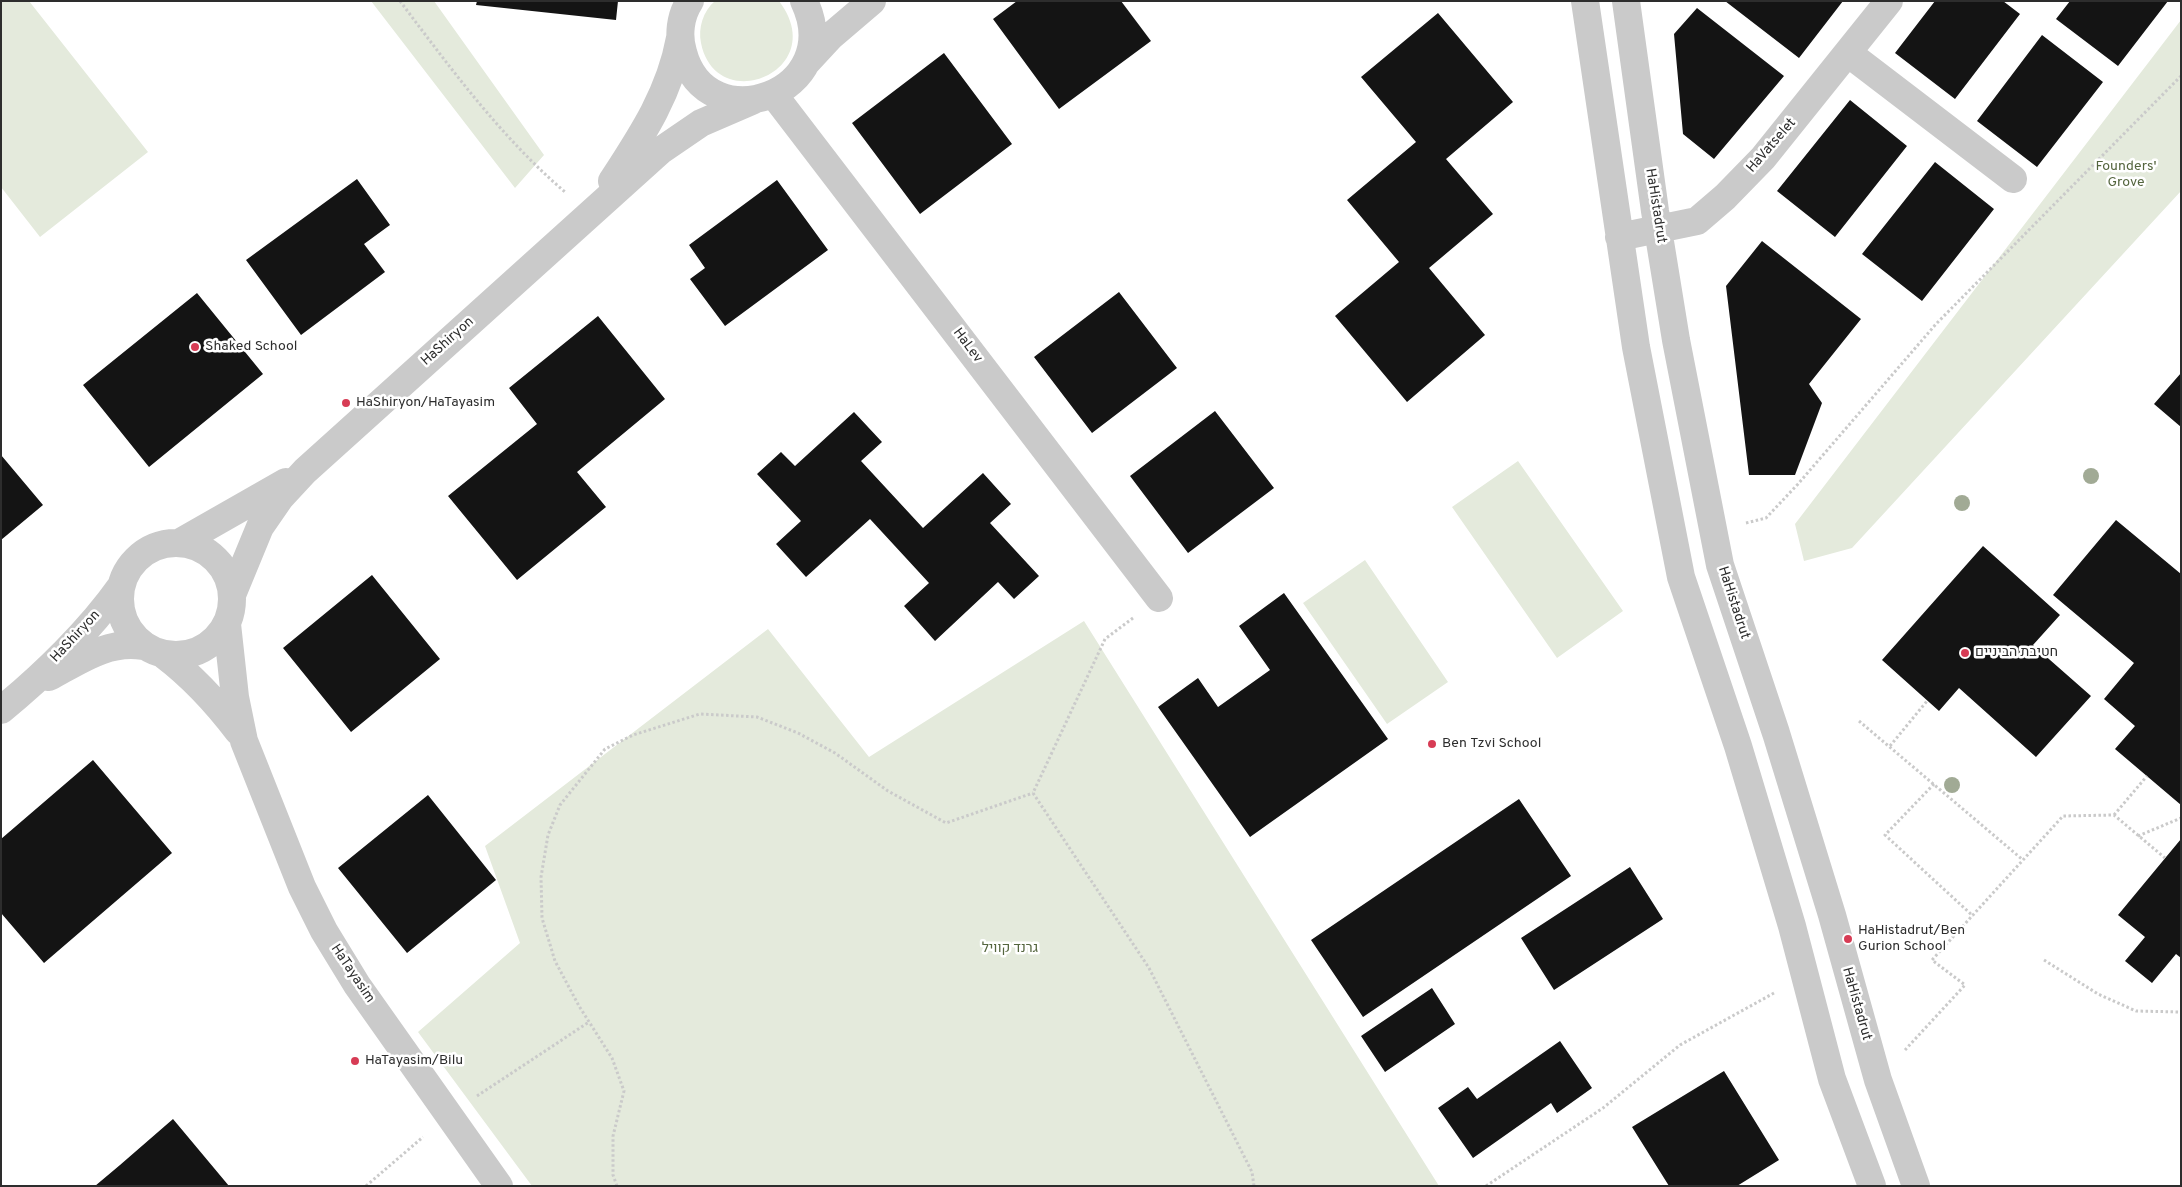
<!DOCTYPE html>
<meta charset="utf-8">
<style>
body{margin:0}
#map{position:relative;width:2182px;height:1187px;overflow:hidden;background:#fff;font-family:Overpass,sans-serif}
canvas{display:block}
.frame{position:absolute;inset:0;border:2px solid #2d2d2d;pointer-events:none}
</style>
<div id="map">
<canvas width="2182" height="1187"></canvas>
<div class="frame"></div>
</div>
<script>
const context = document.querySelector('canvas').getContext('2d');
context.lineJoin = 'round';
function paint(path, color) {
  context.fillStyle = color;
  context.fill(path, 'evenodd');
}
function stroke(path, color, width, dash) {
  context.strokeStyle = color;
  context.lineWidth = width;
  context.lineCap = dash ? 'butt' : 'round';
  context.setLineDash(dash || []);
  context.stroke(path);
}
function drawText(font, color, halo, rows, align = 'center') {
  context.font = font + ' Overpass,Heebo,sans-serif';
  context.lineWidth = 5;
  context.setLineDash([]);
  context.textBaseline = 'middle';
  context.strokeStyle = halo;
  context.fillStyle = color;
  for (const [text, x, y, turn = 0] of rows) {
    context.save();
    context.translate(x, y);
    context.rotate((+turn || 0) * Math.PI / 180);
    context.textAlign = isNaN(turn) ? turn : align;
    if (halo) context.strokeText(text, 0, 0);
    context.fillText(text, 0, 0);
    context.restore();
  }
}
const green = new Path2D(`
 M1,1H29L148,152L40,237L1,187Z
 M371,1H434L544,155L515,188Z
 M715,1H779C832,71 716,118 701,43C698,28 703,11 715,1Z
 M2181,20V191L1852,548L1804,561L1795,524Z
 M1518,461L1623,611L1557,658L1452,507Z
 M1365,560L1448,682L1387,724L1303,603Z
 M1084,621L1439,1186H532L418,1032L520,943L485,846L768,629L869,757Z`);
const building = new Path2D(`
 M477,1H618L616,20L476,5Z
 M1017,1H1121L1151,41L1059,109L993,19Z
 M1725,1H1843L1799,58Z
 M1935,1H2003L2020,14L1955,99L1895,53Z
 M2070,1H2168L2118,66L2056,19Z
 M1697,8L1784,76L1714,159L1683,134L1674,34Z
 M1438,13L1513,102L1446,159L1493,214L1429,268L1485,335L1407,402L1335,316L1399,262L1347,200L1416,142L1361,77Z
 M2042,35L2103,82L2037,167L1977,121Z
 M944,53L1012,144L920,214L852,123Z
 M1850,100L1907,146L1835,237L1777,191Z
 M1935,162L1994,209L1922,301L1862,254Z
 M357,179L390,225L364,244L385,272L301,335L246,260Z
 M777,180L828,250L725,326L690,279L705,268L689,245Z
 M1762,241L1861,319L1809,384L1822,403L1795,475H1749L1726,286Z
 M1119,292L1177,368L1092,433L1034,357Z
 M197,293L263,374L149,467L83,385Z
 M598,316L665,399L577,472L606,507L517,580L448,496L537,424L509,388Z
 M2181,373V427L2154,404Z
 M1215,411L1274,488L1188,553L1130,476Z
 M854,412L882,442L861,461L923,528L983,473L1011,504L990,523L1039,576L1014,599L998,582L935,641L904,606L929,583L870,519L806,577L776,544L801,521L757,474L781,452L795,466Z
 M1,455L43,505L1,540Z
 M2116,520L2181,574V805L2115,749L2135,726L2104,699L2134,663L2053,595Z
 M1983,546L2060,615L2033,645L2091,696L2036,757L1959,688L1939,711L1882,660Z
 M372,575L440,659L351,732L283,648Z
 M1284,593L1388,739L1250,837L1158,707L1198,678L1218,707L1270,670L1239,626Z
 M93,760L172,853L44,963L1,913V839Z
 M428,795L496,880L407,953L338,868Z
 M1519,799L1571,876L1363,1017L1311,940Z
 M2181,839V958L2176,954L2152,983L2125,961L2145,937L2118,915Z
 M1630,867L1663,919L1554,990L1521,938Z
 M1432,988L1455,1024L1385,1072L1361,1036Z
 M1560,1041L1592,1088L1557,1113L1551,1103L1473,1158L1438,1108L1468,1087L1477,1099Z
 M1724,1071L1779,1160L1737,1186H1669L1632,1127Z
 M173,1119L229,1186H95L120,1165Z`);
const path = new Path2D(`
 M400,1C451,69 501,137 565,192
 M1746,523L1766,518L1798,484L1936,324L2181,76
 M1133,618L1105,639L1033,793L1149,968L1252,1172L1254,1186
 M1859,721L2023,860
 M1890,746L1927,701
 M1934,784L1885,835L1973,916
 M2114,815L2147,776
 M2138,836L2181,818
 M2044,960L2098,994L2136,1011L2181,1012
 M1905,1050L1965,985L1932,960L2063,816L2114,815L2165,858
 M477,1096L589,1022
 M366,1186L423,1137
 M617,1186L613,1175V1136L624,1091L612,1058L579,1006L555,961L542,918L541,877L548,835L560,805L605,749L633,735L700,714L757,717L798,733L835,753L888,791L946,823L1033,793
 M1486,1186L1603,1108L1680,1045L1774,993`);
const minor = new Path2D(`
 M690,1C680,16 678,36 683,52C707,143 848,93 804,1
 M1585,1L1636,347L1681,577L1738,746L1792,926L1832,1079L1872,1186
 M1626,1L1655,211L1676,340L1720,565L1776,733L1832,915L1878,1080L1916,1186
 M1848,53L2013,179
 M806,63L831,36L872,1
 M774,95L1159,598
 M612,181C642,135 670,93 680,38
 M1619,237L1697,221L1725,197L1763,158L1889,1
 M120 599a56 56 0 1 1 112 0a56 56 0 1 1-112 0Z
 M179,543L286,482
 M232,595L260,527L280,498L305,471L660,151L701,123L752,101
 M227,624L235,697L244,741L302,887L324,931L357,985L499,1186
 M164,655C193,677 216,702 238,731
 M49,677C79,661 108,640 143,646
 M1,710C43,676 90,630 121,586`);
const trees = [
 [2091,476],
 [1962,503],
 [1952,785]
];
const markers = [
 [195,347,5,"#d73c55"],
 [346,403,5,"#d73c55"],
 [1965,653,5,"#d73c55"],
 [1432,744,5,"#d73c55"],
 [1848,939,5,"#d73c55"],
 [355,1061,5,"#d73c55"]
];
const streetNames = [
 ["HaVatselet",1772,146,-49],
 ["HaHistadrut",1655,206,81],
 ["HaShiryon",448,342,-42],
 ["HaLev",967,346,53],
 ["HaHistadrut",1733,603,72],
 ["HaShiryon",76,637,-47],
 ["HaTayasim",352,974,56],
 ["HaHistadrut",1856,1004,74]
];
const parkNames = [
 ["Founders'",2126,167],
 ["Grove",2126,183],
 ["גרנד קוויל",1010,949]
];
const poiNames = [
 ["Shaked School",205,347],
 ["HaShiryon/HaTayasim",356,403],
 ["חטיבת הביניים",1975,653],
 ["Ben Tzvi School",1442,744],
 ["HaHistadrut/Ben",1858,931],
 ["Gurion School",1858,947],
 ["HaTayasim/Bilu",365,1061]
];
paint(green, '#e4eadc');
paint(building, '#141414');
stroke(path, '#cacaca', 3, [2.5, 2.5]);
stroke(minor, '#cacaca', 28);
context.fillStyle = '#a1aa95';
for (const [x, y] of trees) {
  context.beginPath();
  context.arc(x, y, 8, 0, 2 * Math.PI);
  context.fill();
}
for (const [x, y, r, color] of markers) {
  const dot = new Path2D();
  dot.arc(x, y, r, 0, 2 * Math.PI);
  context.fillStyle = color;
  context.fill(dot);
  stroke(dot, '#fff', 2);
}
drawText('14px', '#2d2d2d', '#fff', streetNames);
drawText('14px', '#54653e', '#fff', parkNames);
drawText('14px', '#2d2d2d', '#fff', poiNames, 'left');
</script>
